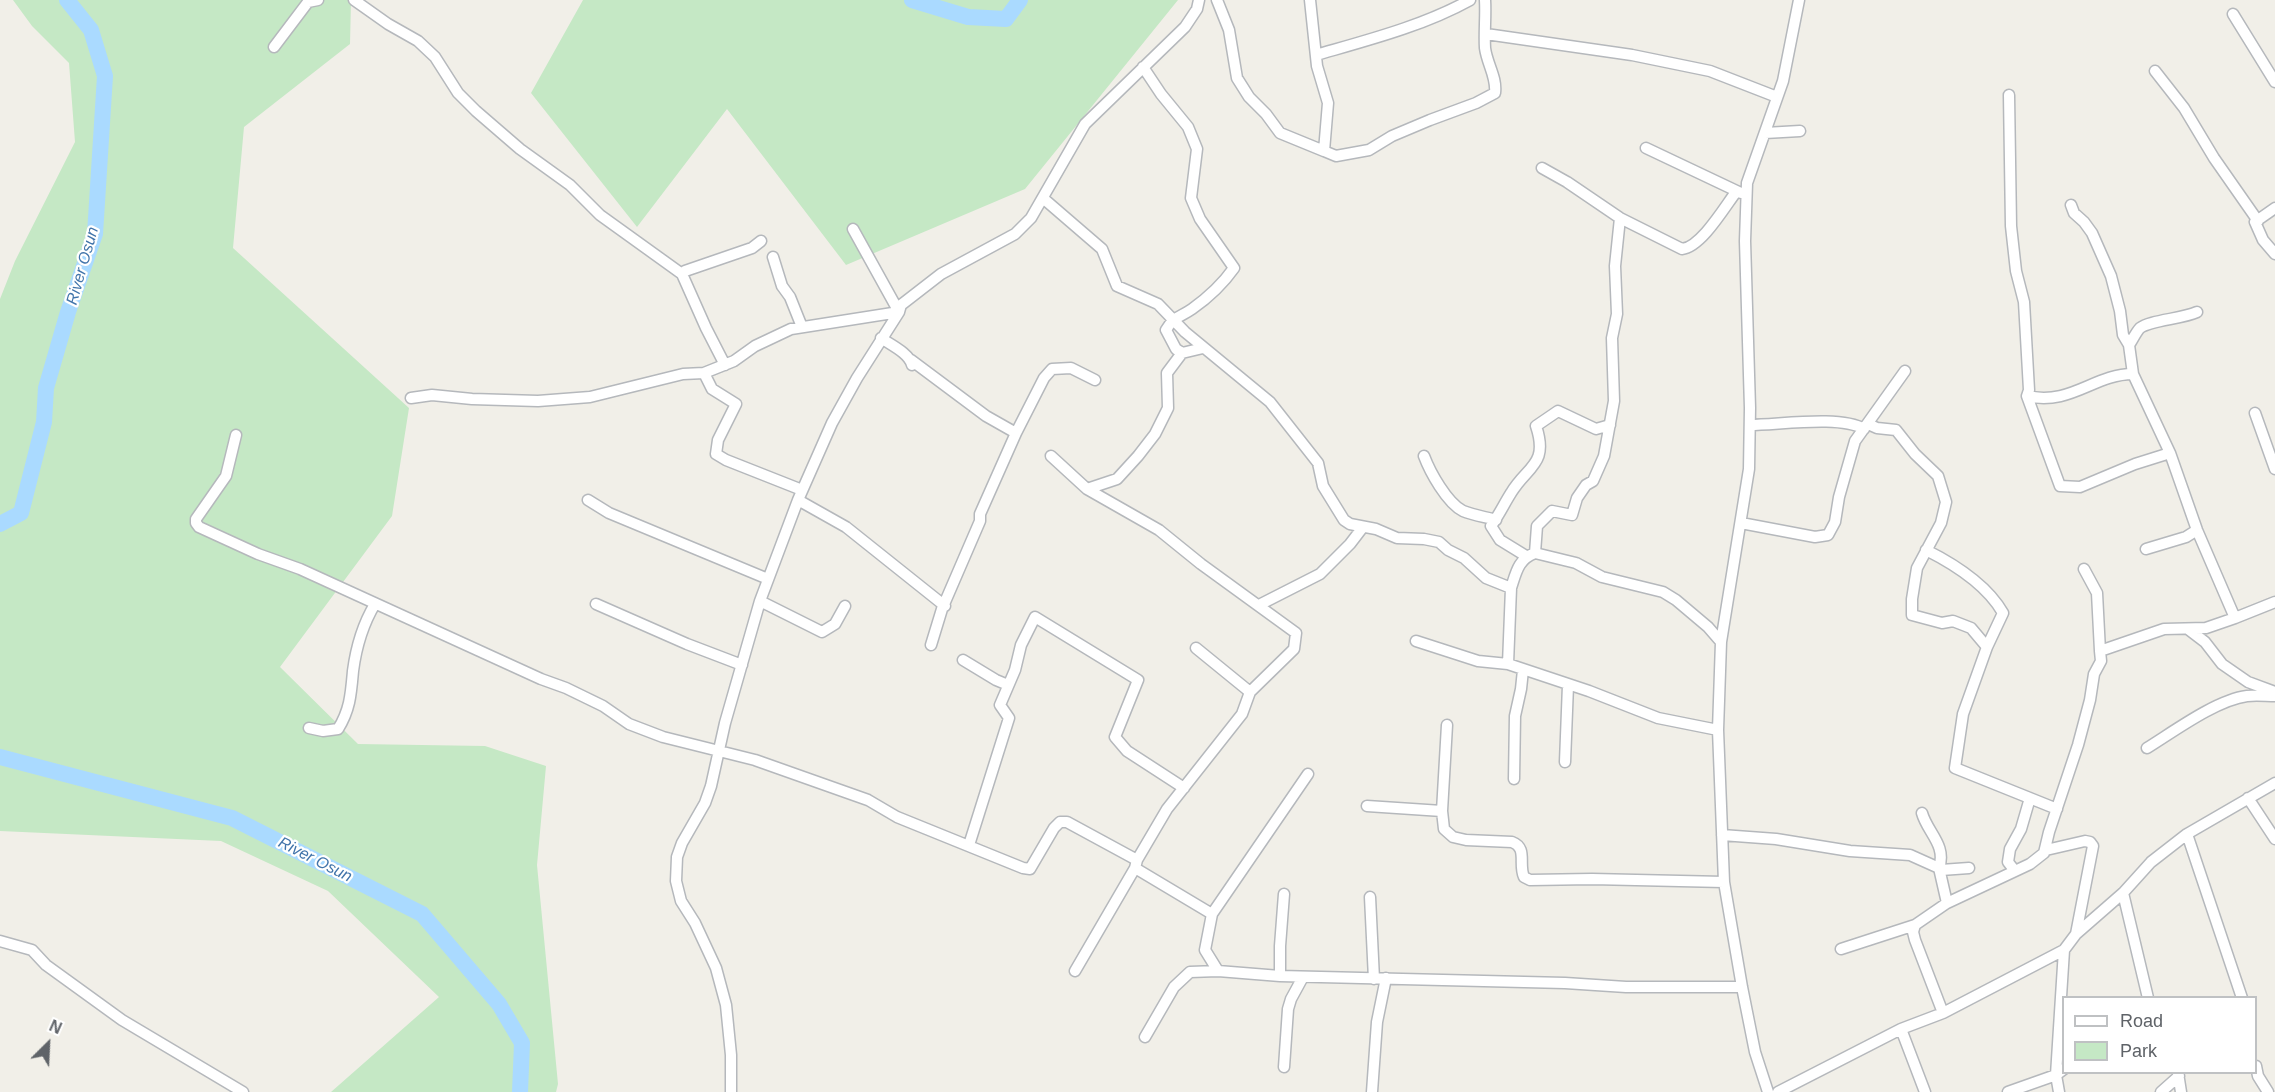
<!DOCTYPE html>
<style>
body{margin:0}
#map{position:relative;width:2275px;height:1092px;overflow:hidden;background:#f1efe8;font-family:Helvetica,sans-serif}
canvas{display:block}
.legend{position:absolute;left:2062px;top:996px;width:195px;height:78px;box-sizing:border-box;background:#fff;border:2px solid #bfc1c3;margin:0;padding:8px 10px;list-style:none;font-size:18px;color:#5f6368}
.legend li{display:flex;align-items:center;gap:12px;height:30px}
.legend b{width:30px;border:2px solid #bfc1c3}
.north{position:absolute;left:18px;top:1014px;width:60px;height:60px;-webkit-text-stroke:4px #fff;paint-order:stroke;rotate:24deg;font-size:16px;font-weight:700;line-height:24px;text-align:center;color:#5f6368}
.north::after{content:'';display:block;margin:auto;width:21px;height:27px;background:#5f6368;clip-path:polygon(50% 0,100% 100%,50% 72%,0 100%)}
</style>
<div id="map">
<canvas width="2275" height="1092"></canvas>
<ul class="legend">
<li><b style="height:8px;background:#fff"></b>Road</li>
<li><b style="height:16px;background:#c5e8c5"></b>Park</li>
</ul>
<div class="north">N</div>
</div>
<script>
const context = document.querySelector('canvas').getContext('2d');
context.lineJoin = 'round';
function paint(path, color) {
  context.fillStyle = color;
  context.fill(path, 'evenodd');
}
function stroke(path, color, width, dash) {
  context.strokeStyle = color;
  context.lineWidth = width;
  context.lineCap = dash ? 'butt' : 'round';
  context.setLineDash(dash || []);
  context.stroke(path);
}
function drawText(font, color, halo, rows, align = 'center') {
  context.font = font + ' Helvetica,sans-serif';
  context.lineWidth = 4.5;
  context.setLineDash([]);
  context.textBaseline = 'middle';
  context.strokeStyle = halo;
  context.fillStyle = color;
  for (const [text, x, y, turn = 0] of rows) {
    context.save();
    context.translate(x, y);
    context.rotate((+turn || 0) * Math.PI / 180);
    context.textAlign = isNaN(turn) ? turn : align;
    if (halo) context.strokeText(text, 0, 0);
    context.fillText(text, 0, 0);
    context.restore();
  }
}
const green = new Path2D(`
 M13,0H351L350,44L244,127L233,248L409,408L392,516L280,667L358,744L485,746L546,766L537,865L558,1084L556,1092H331L439,997L328,891L221,841L0,831V299L15,261L75,142L69,63L32,26Z
 M583,0H1178L1025,189L846,265L727,109L637,227L531,93Z`);
const river = new Path2D(`
 M912,0L968,17L1006,19L1020,0
 M0,524L21,513L44,422L46,388L68,312L95,234L105,76L91,30L67,0
 M0,757L232,818L422,914L499,1004L522,1043L520,1092`);
const street = new Path2D(`
 M354,0L388,24L418,41L435,57L458,93L476,111L520,149L570,185L600,215L682,274
 M1217,0L1229,30L1237,78L1249,97L1266,114L1280,133L1324,151
 M1310,0L1317,66L1328,103L1324,151L1336,156L1369,150L1392,136L1430,120L1476,103L1495,93C1497,77 1487,64 1485,48C1484,32 1486,16 1485,0
 M2233,14L2275,82
 M1486,34L1632,55L1710,71L1777,97
 M274,47L308,2L318,0
 M1316,55C1368,40 1423,26 1470,0
 M1143,67L1161,94L1188,127L1197,149L1191,198L1200,219L1234,268C1222,285 1209,297 1192,309C1179,318 1174,316 1166,330L1176,349L1182,353
 M2155,71L2184,108L2214,158L2258,221
 M2009,95L2011,226L2016,271L2024,302L2029,390L2027,396C2071,406 2094,374 2133,374
 M1765,133L1800,131
 M1646,148L1741,193
 M1542,168L1567,182L1620,218L1682,249C1701,247 1724,208 1736,192
 M1044,199L1102,249L1117,286L1158,304L1185,332L1270,402L1318,463L1323,486L1344,520L1350,524L1376,529L1397,538L1424,539L1439,542L1448,550L1464,558L1486,578L1511,588C1516,573 1518,559 1535,553L1537,526L1552,511L1572,515L1577,498L1586,485L1593,481L1604,456L1614,401L1612,338L1617,314L1615,266L1620,218
 M2071,205L2074,213L2084,222L2092,233L2111,276L2120,311L2123,335L2129,345L2133,374L2170,453L2197,530L2235,618
 M2275,208L2255,222L2263,240L2275,254
 M853,229L899,312
 M773,257L782,286L790,297L802,327
 M881,338C891,345 909,353 912,365
 M2129,345C2132,341 2136,332 2140,328C2150,320 2182,319 2197,312
 M911,360L986,416L1016,433
 M725,365L706,328L682,274L685,271L752,248L761,241
 M704,373L712,389L736,404L718,440L716,454L726,460L802,490
 M2027,396L2060,486L2080,487L2135,464L2170,453
 M411,398L432,395L472,399L538,401L590,397L683,374L704,373L734,361L755,346L791,329L899,312
 M2255,413L2275,469
 M1868,424L1877,428L1896,430L1915,454L1938,476L1946,502L1941,523L1917,568L1912,599V615L1942,623L1953,621L1971,628L1987,647L1963,714L1955,768L2057,809
 M1750,425C1779,425 1840,415 1864,429
 M236,435L226,476L196,519V523L199,527L258,554L300,569L541,679L566,688L603,706L629,724L663,737L755,760L868,800L897,817L1023,868L1030,869L1054,828L1060,822H1067L1137,860L1135,868L1212,914
 M1051,456L1087,489L1159,530L1201,564L1296,633L1294,649L1250,692
 M1424,456C1430,472 1447,503 1463,511C1473,515 1485,517 1496,520
 M1087,489L1117,479L1138,456L1155,434L1168,408L1167,373L1182,353L1203,348
 M588,500L609,513L768,579
 M798,500L846,527L945,606
 M1741,523L1815,537L1828,535L1835,522L1839,497L1855,441L1905,371
 M2146,549L2186,537L2197,530
 M1926,550C1954,564 1987,585 2003,613L1987,647
 M1535,553L1576,563L1602,577L1663,592L1676,600L1708,627L1721,642
 M1526,556L1500,540L1491,526C1499,515 1504,504 1511,493C1527,466 1549,465 1536,426L1558,411L1596,429L1610,425
 M2084,569L2097,593L2100,651
 M760,601L822,632L835,624L845,606
 M596,604L687,644L742,665
 M1259,605L1320,574L1350,544L1363,527
 M2188,629L2205,642L2222,664L2248,682L2275,692
 M1416,641L1478,661L1508,664L1589,691L1658,718L1718,730
 M931,645L942,609L980,521V514L1016,433L1044,378L1052,369L1071,368L1095,380
 M963,660L996,680L1008,685
 M1508,664L1511,588
 M309,728L323,731L338,729C350,710 351,694 353,671C356,648 363,624 375,604
 M2147,748C2173,732 2216,700 2247,696C2256,695 2266,696 2275,696
 M1565,762L1568,685
 M1514,779L1515,716L1521,689L1523,670
 M2248,798L2275,839
 M1367,806L1442,811L1444,829L1453,837L1466,840L1512,842C1528,848 1518,864 1524,877L1530,880L1592,879L1724,882
 M1442,811L1447,725
 M1922,813C1927,832 1947,845 1939,868
 M2187,834L2242,998
 M1722,835L1776,839L1850,851L1910,855L1939,868L1947,903
 M969,845L1009,718L1000,705L1015,670L1021,645L1035,617L1138,680L1115,737L1127,751L1184,788
 M2046,850L2085,841L2090,842L2093,846L2076,934
 M1137,860L1167,809L1242,714L1250,692L1196,648
 M1941,870L1969,868
 M2015,871L2008,862L2010,849L2021,829L2030,798
 M2123,893L2148,998
 M1370,897L1374,979
 M0,941L32,950L46,965L122,1020L243,1092
 M1841,949L1915,925
 M1075,971L1135,868
 M1218,971L1205,950L1212,914L1308,774
 M1280,976V946L1284,894
 M1943,1013L1915,940L1913,932L1915,925L1947,903L2030,864L2044,853L2049,832L2078,745L2090,700L2094,674L2101,661L2100,651L2164,629L2206,628L2235,618L2275,602
 M1901,1029L1925,1092
 M1145,1037L1174,987L1190,972L1218,971L1280,976L1565,983L1626,987H1742
 M2256,1066L2258,1076L2268,1092
 M1284,1067L1288,1009L1291,999L1303,977
 M2178,1073L2181,1092
 M731,1092V1055L726,1005L716,968L695,923L681,901L676,881L677,857L682,843L705,803L711,786L725,723L760,601L798,500L832,423L857,378L899,312L901,305L941,274L1015,234L1031,218L1085,124L1185,27L1197,9L1199,0
 M1372,1092L1377,1022L1386,978
 M1768,1092L1755,1052L1742,987L1724,882L1718,730L1721,642L1749,469L1750,408L1745,241L1747,183L1783,81L1799,0
 M1778,1092L1901,1029L1943,1013L2064,950L2076,934L2123,893L2151,862L2187,834L2275,783
 M2008,1092L2056,1075L2064,1069
 M2059,1092L2056,1075L2064,950
 M2161,1092L2179,1076`);
const waterNames = [
 ["River Osun",83,266,-74],
 ["River Osun",315,860,27]
];
paint(green, '#c5e8c5');
stroke(river, '#aadaff', 16);
stroke(street, '#b5b8bc', 13);
stroke(street, '#fff', 10);
drawText('italic 16px', '#4174aa', '#fff', waterNames);
</script>
